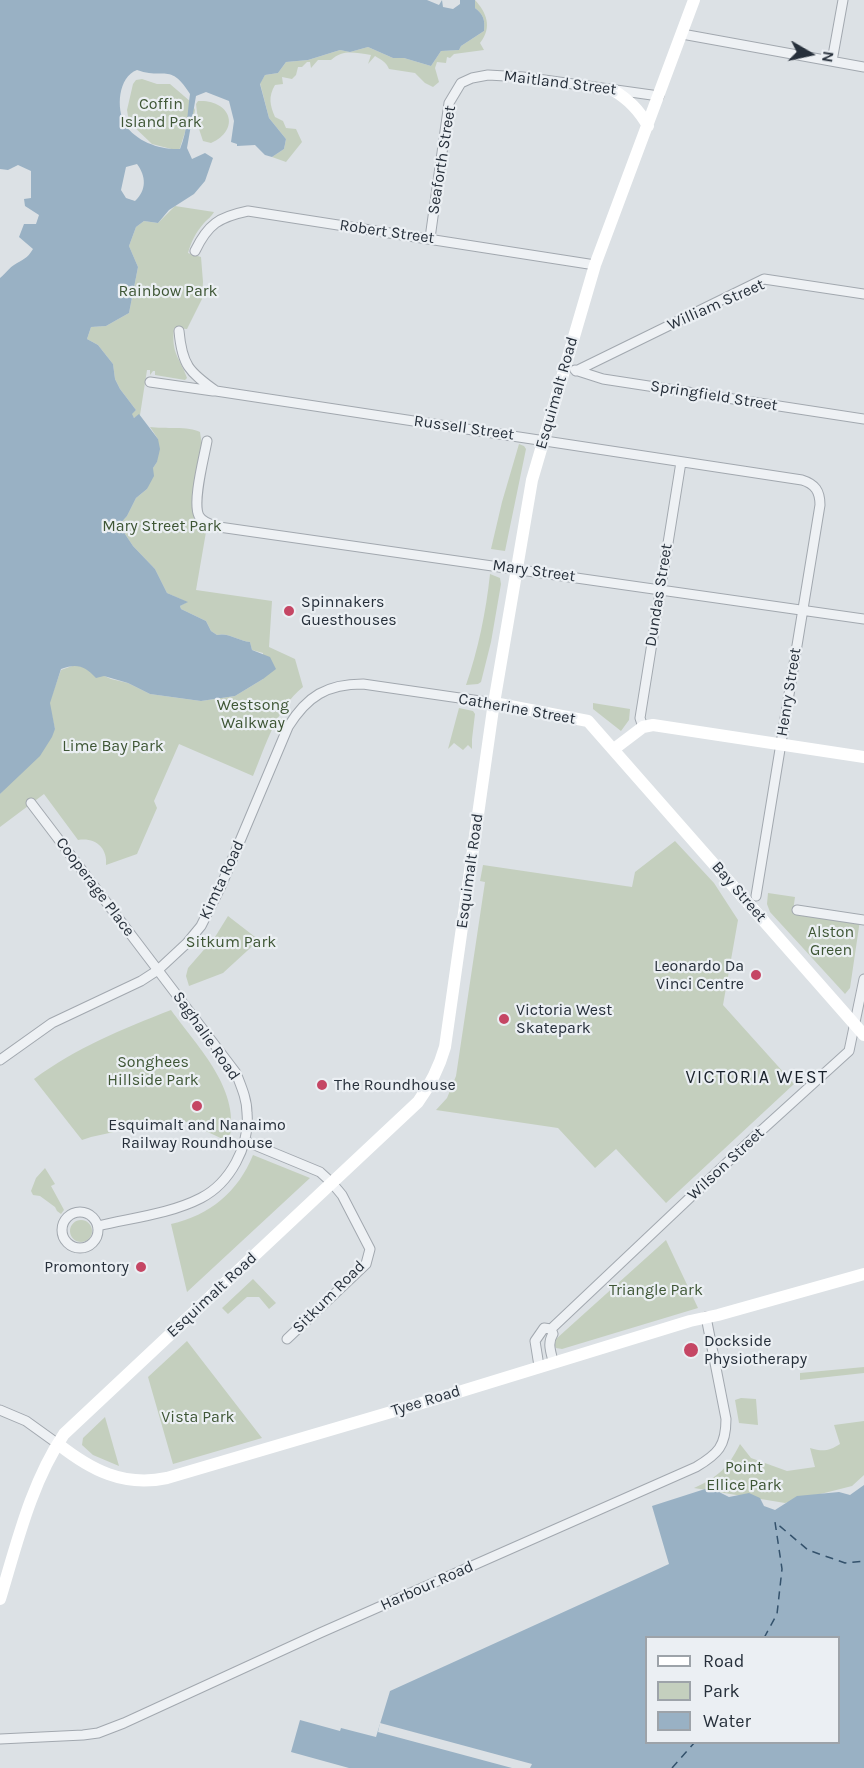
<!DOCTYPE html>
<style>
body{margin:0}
#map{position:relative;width:864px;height:1768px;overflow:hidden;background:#dce1e5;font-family:Karla,sans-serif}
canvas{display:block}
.legend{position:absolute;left:645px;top:1636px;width:195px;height:108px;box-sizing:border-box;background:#ebeff3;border:2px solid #9da3a9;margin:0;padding:8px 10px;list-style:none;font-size:18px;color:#27303b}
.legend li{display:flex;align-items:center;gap:12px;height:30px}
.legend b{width:30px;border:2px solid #9da3a9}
.north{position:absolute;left:780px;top:24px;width:60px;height:60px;-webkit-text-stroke:4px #ebeff3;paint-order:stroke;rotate:99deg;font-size:16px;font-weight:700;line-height:24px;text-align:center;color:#27303b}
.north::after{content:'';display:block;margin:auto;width:21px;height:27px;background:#27303b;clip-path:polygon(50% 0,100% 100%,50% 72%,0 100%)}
</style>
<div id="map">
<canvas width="864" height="1768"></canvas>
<ul class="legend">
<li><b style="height:8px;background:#fff"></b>Road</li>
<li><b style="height:16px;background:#c4cfbe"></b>Park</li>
<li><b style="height:16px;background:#99b1c4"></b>Water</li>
</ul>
<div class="north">N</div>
</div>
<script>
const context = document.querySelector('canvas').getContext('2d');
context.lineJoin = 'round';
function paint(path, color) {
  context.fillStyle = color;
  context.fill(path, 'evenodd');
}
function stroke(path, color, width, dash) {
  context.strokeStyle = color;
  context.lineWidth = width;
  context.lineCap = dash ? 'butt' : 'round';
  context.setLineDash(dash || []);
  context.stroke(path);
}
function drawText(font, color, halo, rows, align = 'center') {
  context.font = font + ' Karla,sans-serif';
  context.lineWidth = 4.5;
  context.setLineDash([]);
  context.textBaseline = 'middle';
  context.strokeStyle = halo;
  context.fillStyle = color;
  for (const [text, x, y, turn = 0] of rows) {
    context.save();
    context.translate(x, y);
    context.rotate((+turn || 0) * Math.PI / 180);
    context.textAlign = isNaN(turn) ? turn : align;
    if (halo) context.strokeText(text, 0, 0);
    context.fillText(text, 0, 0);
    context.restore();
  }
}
const green = new Path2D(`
 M475,0C486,12 493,27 480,43L484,50L454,54L450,58L447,57L446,63L437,62L435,68L439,82L433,87L425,83L415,73L389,69C385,61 383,61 375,56L368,64L371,55C354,53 344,49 331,60H318L311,68L310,62H307L302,67H298L296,75L292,79L282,77L283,84L275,85C268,97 270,105 275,117L283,121L286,128L296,129L302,142L286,162L272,157L284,149L286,139L269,118L260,83L265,75L278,73L286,62L308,60L340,50L350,52L368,47L393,58H404L431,66L441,51L459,50L461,46L484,31C485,20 484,15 475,8Z
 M142,79L157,84H170L191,102L195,110L194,116L186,129L179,151L152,144L129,122L127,110L133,84L136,80Z
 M198,101C230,99 242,129 211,143L203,141L199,129L196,104Z
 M175,206L214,212C211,217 208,219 204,223C196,232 191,242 188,253L201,257L203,282L202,299L187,329L174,328C171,355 180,357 187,378L185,380L155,375V371H153L150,375V370H147L140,415L134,418L131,414L136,410L120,389L115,379L113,364L98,345L87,339L91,327L106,326L129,313L138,267L129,246L136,227L144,221L158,223Z
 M150,427C164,429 189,426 200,432L202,446L197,519L206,532L196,590L272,601L269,647L295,659L303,687C276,709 266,745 253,776L179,744L154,801L157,808L137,854L106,865C108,848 95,837 78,840L44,794L0,827V794L55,729L49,703L61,670L75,665L87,668L111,679L128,683L150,694L201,701L235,696L263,679V653L252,650L250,642C239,641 228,632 217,635L211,631L206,621L181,609L180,606L187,602L167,593L155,569L133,546L119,525L127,516L136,498L147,489L153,468L157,462L158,439Z
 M519,444L524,446L526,449L505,551L491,549L502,502Z
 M490,574L500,578L501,584L491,642L481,682L478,684L466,685C478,650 486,612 490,574Z
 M593,703L630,709L629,720L621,731L593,709Z
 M459,708L473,711L475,714L472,739V749L468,745L463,750L454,743L448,749Z
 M675,841L714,883L738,920L723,1005L794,1084L666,1203L616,1149L595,1168L558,1128L436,1110L447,1098L456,1076L485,882L480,881L483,865L632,887L635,872Z
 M768,893L795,897L793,911L860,920L850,988L845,994L770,912L767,904Z
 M228,916L259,940L223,973L189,986L186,976L188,968L215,937Z
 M171,1010C199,1049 242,1090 229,1142L178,1118L91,1137L82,1140L34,1079C76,1048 122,1029 171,1010Z
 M253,1155L310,1178L187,1292L171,1224C210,1215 238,1192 253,1155Z
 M45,1168L55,1184L51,1186L63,1208L64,1210L61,1214L57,1211L55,1207L40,1196L33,1195L31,1191L36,1178Z
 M70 1231a11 11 0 1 1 22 0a11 11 0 1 1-22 0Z
 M666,1240L698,1308L562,1349L556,1348L554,1344L556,1339Z
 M253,1279L276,1303L269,1309L259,1297H247L228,1314L222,1308Z
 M187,1341L262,1438L173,1464L148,1377Z
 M864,1367V1373L800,1380V1373Z
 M741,1398L756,1399L758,1425L739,1423L735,1400Z
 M105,1417L119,1466L93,1455L82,1445L83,1438Z
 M864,1421V1475L852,1486L785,1503L694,1488C718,1477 728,1468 740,1444L751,1458L787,1471L815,1467L810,1448C823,1452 829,1451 840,1444L834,1425Z`);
const water = new Path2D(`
 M0,0H427L439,5L442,0L443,7L453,9L460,4V0H475V8C484,15 485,20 484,31L461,46L459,50L441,51L431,66L404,58H393L368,47L350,52L340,50L308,60L286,62L278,73L265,75L260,84L269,118L286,139L284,149L272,157L265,155L255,145L237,146V144L231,142L234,121L229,101L206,92L196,96L187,148L192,159L205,153L213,158L205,181L194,194L169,210L158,223L144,221L136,227L129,246L138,267L129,313L106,326L91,327L87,339L98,345L113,364L115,379L120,389L136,410L132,414L134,418L139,414L158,439L160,449L157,462L153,468L154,476L147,489L136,498L127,516L119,525L133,546L155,569L167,593L188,602L180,606L181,609L206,621L211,631L217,635C228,632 239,641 250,642L252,650L270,657L276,669L263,679L235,696L201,701L150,694L128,683L104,676L96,678C85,666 77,663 61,669L50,703L55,729L52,737L40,756L0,794V278C5,274 9,268 14,265C23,259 27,259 33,249L19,237L24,224H36L39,215L25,206L24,199L31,198V171L18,165L8,170L0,169ZM137,70C164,80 170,62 190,94C187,114 188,129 180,149C161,150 136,142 125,124C116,109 118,77 137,70ZM137,164C146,176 147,190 135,201L126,198L121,190L126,167Z
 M864,1485V1768H349L291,1752L300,1720L340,1731L341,1728L376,1737L390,1691L669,1564L652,1506L705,1489L717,1491L729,1497L749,1493L760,1498L764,1506L775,1510L797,1496L839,1492L850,1495ZM646,1638H838V1742H646Z`);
const pier = new Path2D(`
 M380,1723L532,1764L530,1768H512L378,1732Z`);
const ferry = new Path2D(`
 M764,1638L777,1614L782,1569L775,1522L808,1550L845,1563L864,1561
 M672,1768L695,1742`);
const street = new Path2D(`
 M682,34L864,67
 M832,61L843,0
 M430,238L449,103L461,83L472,78L488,75L523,77L659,96
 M195,251C208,224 219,217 248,211L595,265
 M179,331C182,365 189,372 216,391L802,480C815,484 820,491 820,505L756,896
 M575,370L603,379L864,419
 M576,371L764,279L864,294
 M150,382L213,391
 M207,441C204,458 192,502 199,516C203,523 212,525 219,527L864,619
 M643,727L640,718L681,462
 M31,803L236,1073C241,1086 247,1099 247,1113C250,1146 230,1183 201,1198C170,1214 131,1218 98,1226
 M797,910L864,920
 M0,1060L52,1023L141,981L158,970L187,943L201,926L221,886L288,727C307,696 327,684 363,684L494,703
 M245,1141L320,1172L332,1183L342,1195L370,1249L366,1264L287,1339
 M62 1230a18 18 0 1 1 36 0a18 18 0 1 1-36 0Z
 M551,1329L553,1334C547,1343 551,1352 553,1361
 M539,1366L535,1341L544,1328L551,1329L752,1139L849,1051L864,979
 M0,1410L26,1421L58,1444
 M0,1739L83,1735L98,1733L124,1723L320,1633L696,1467C718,1454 726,1446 726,1419L706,1317`);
const secondary = new Path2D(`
 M613,90C629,100 639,110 648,126
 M494,703L588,721L864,1035
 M614,749L643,727L653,725L864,757
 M58,1444C91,1470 123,1487 167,1478L449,1395L690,1321L718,1315L864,1274
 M0,1599C17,1543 31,1483 64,1434L418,1102C431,1084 439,1068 445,1047L493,709L532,480L595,265L694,0`);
const markers = [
 [289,611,6,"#c54664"],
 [756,975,6,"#c54664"],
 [504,1019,6,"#c54664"],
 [322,1085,6,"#c54664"],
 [197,1106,6,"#c54664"],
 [141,1267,6,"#c54664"],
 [691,1350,8,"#c54664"]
];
const streetNames = [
 ["Maitland Street",560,83,7],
 ["Seaforth Street",442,160,-81],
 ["Robert Street",387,232,8],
 ["William Street",716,305,-24],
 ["Esquimalt Road",557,393,-74],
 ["Springfield Street",714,396,9],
 ["Russell Street",464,428,8],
 ["Mary Street",534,571,8],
 ["Dundas Street",659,595,-81],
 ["Henry Street",789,692,-81],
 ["Catherine Street",517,709,10],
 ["Esquimalt Road",470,871,-82],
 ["Kimta Road",222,880,-65],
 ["Cooperage Place",95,887,53],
 ["Bay Street",739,892,49],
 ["Saghalie Road",206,1036,55],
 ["Wilson Street",726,1164,-43],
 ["Esquimalt Road",212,1295,-43],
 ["Sitkum Road",329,1297,-45],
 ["Tyee Road",426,1401,-17],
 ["Harbour Road",427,1586,-24]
];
const parkNames = [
 ["Coffin",161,104],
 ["Island Park",161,122],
 ["Rainbow Park",168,291],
 ["Mary Street Park",162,526],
 ["Westsong",253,705],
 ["Walkway",253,723],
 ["Lime Bay Park",113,746],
 ["Alston",831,932],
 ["Green",831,950],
 ["Sitkum Park",231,942],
 ["Songhees",153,1062],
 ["Hillside Park",153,1080],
 ["Triangle Park",656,1290],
 ["Vista Park",198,1417],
 ["Point",744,1467],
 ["Ellice Park",744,1485]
];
const poiNames = [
 ["Spinnakers",301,602],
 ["Guesthouses",301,620],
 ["Leonardo Da",744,966,"right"],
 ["Vinci Centre",744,984,"right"],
 ["Victoria West",516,1010],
 ["Skatepark",516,1028],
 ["The Roundhouse",334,1085],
 ["Esquimalt and Nanaimo",197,1125,"center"],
 ["Railway Roundhouse",197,1143,"center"],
 ["Promontory",129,1267,"right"],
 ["Dockside",704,1341],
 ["Physiotherapy",704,1359]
];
const neighbourhoodNames = [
 ["VICTORIA WEST",757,1078]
];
paint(green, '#c4cfbe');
paint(water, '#99b1c4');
paint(pier, '#dce1e5');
stroke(ferry, '#34526c', 1.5, [8, 6]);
stroke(street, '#a2a8af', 11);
stroke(street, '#eef1f4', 9);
stroke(secondary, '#fff', 12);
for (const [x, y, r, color] of markers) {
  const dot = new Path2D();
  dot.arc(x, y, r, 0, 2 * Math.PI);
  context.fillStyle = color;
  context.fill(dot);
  stroke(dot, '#ebeff3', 2);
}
drawText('16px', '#27303b', '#ebeff3', streetNames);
drawText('16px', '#3e5635', '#ebeff3', parkNames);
drawText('16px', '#27303b', '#ebeff3', poiNames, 'left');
context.letterSpacing = '1.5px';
drawText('18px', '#19212b', '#ebeff3', neighbourhoodNames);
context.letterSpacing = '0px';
</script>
